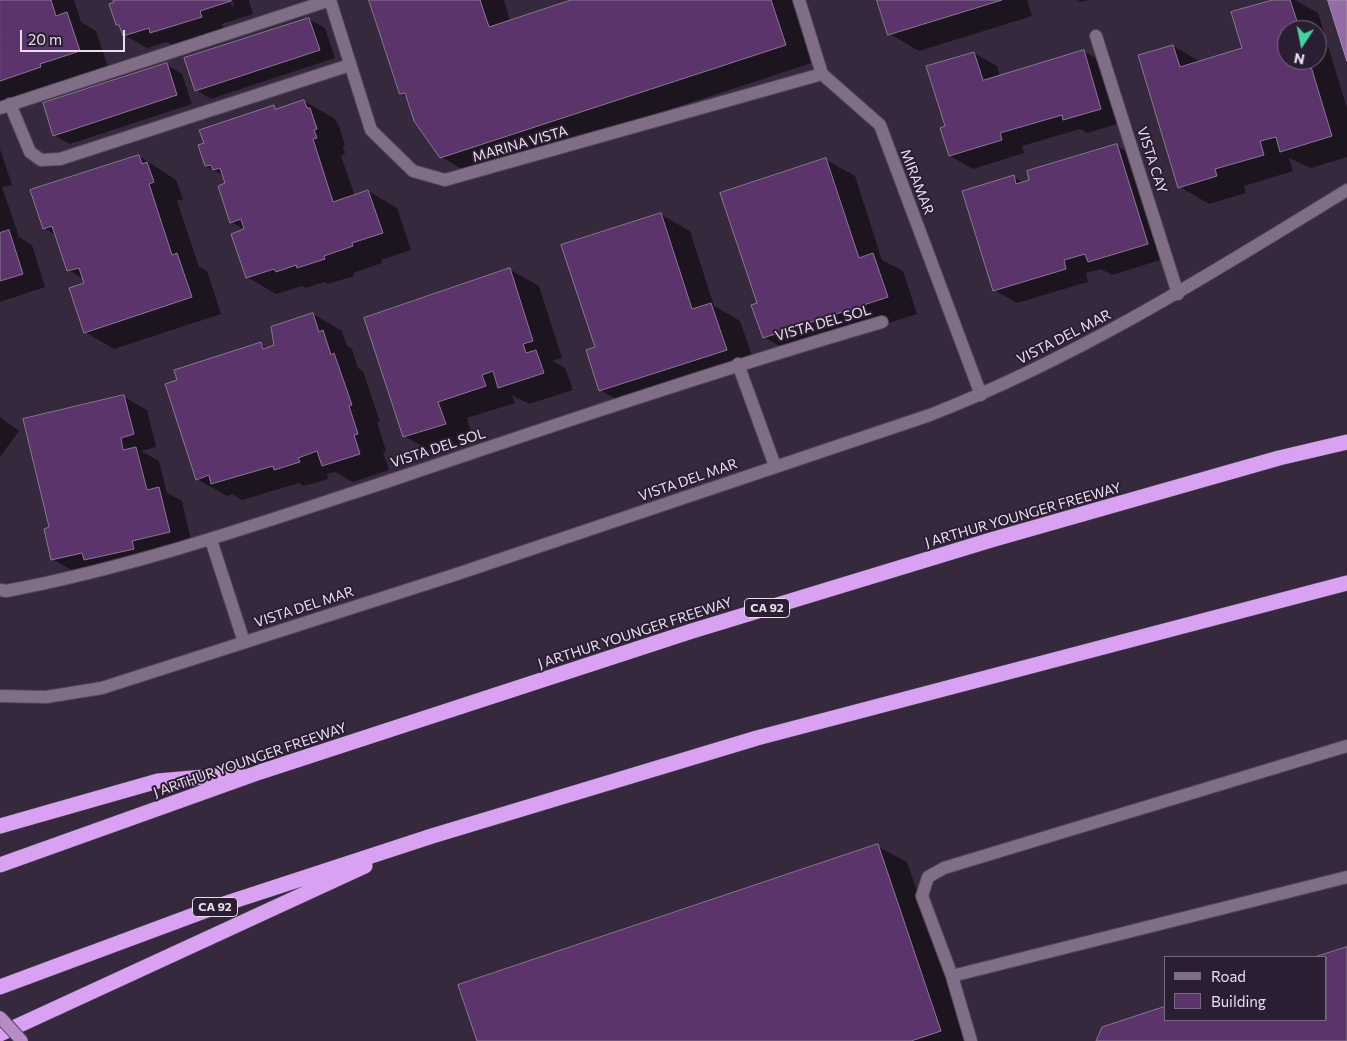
<!DOCTYPE html>
<style>
body{margin:0}
#map{position:relative;width:1347px;height:1041px;overflow:hidden;background:#36283d;font-family:Commissioner,sans-serif}
canvas{display:block}
.legend{position:absolute;left:1164px;top:956px;width:162px;height:65px;box-sizing:border-box;background:#2c1e32;border:1px solid #776b7d;margin:0;padding:6px 9px;list-style:none;font-size:15px;color:#e8dfed}
.legend li{display:flex;align-items:center;gap:10px;height:25px}
.legend b{width:25px;border:1px solid #776b7d}
.north{position:absolute;left:1277px;top:20px;width:50px;height:50px;box-sizing:border-box;background:#2c1e32;border:1px solid #776b7d;border-radius:50%;rotate:191deg;font-size:14px;font-weight:700;line-height:20px;text-align:center;color:#e8dfed}
.north::after{content:'';display:block;margin:auto;width:18px;height:22px;background:#42d4a0;clip-path:polygon(50% 0,100% 100%,50% 72%,0 100%)}
.scale{position:absolute;left:20px;top:30px;width:105px;height:22px;box-sizing:border-box;border:2px solid #e8dfed;border-top:0;padding-left:6px;font-size:15px;line-height:18px;white-space:nowrap;color:#e8dfed;-webkit-text-stroke:4px #2c1e32;paint-order:stroke}
</style>
<div id="map">
<canvas width="1347" height="1041"></canvas>
<ul class="legend">
<li><b style="height:6px;background:#7f6e86"></b>Road</li>
<li><b style="height:14px;background:#5a346a"></b>Building</li>
</ul>
<div class="north">N</div>
<div class="scale">20 m</div>
</div>
<script>
const context = document.querySelector('canvas').getContext('2d');
context.lineJoin = 'round';
function paint(path, color) {
  context.fillStyle = color;
  context.fill(path, 'evenodd');
}
function stroke(path, color, width, dash) {
  context.strokeStyle = color;
  context.lineWidth = width;
  context.lineCap = dash ? 'butt' : 'round';
  context.setLineDash(dash || []);
  context.stroke(path);
}
function drawText(font, color, halo, rows, align = 'center') {
  context.font = font + ' Commissioner,sans-serif';
  context.lineWidth = 4;
  context.setLineDash([]);
  context.textBaseline = 'middle';
  context.strokeStyle = halo;
  context.fillStyle = color;
  for (const [text, x, y, turn = 0] of rows) {
    context.save();
    context.translate(x, y);
    context.rotate((+turn || 0) * Math.PI / 180);
    context.textAlign = isNaN(turn) ? turn : align;
    if (halo) context.strokeText(text, 0, 0);
    context.fillText(text, 0, 0);
    context.restore();
  }
}
const water = new Path2D(`
 M1328,0H1347V61Z`);
const shadow = new Path2D(`
 M0,0H74L81,22L96,31L108,67L0,101Z
 M114,0H230L232,7L234,6L232,0H249L253,14L222,24L224,30L174,46L167,42L147,48L124,35L121,27L117,25Z
 M370,0H504L510,21L575,0H794L815,62L471,174L441,157L407,97L401,93Z
 M879,0H1027L1032,16L919,51L890,34Z
 M1077,0H1089L1081,2Z
 M1277,0H1295L1318,13L1347,108V157L1311,168L1289,158L1293,171L1244,186L1246,193L1209,204L1180,187L1173,46L1201,62L1244,49ZM1287,30H1317V60H1287Z
 M309,19L325,28L335,58L211,99L196,90Z
 M1083,51L1106,64L1124,122L1087,133L1080,129L1022,146L1024,153L973,169L950,156L946,127L974,53L997,66L1000,76Z
 M167,65L182,74L192,104L70,144L54,135Z
 M304,101L334,118L339,126L345,145L343,147L345,154L341,156L355,196L368,191L397,208L411,250L381,260L382,263L353,273L354,276L328,284L324,282L306,288L302,286L276,294L247,277L246,230L231,222L224,176L206,166L274,107L278,110Z
 M1117,146L1140,159L1170,257L1112,275L1101,269L1086,273L1088,282L1017,303L994,290L1014,177L1024,183Z
 M0,149L12,185L2,187L19,237L32,245L45,287L0,302Z
 M139,156L176,180L183,199L177,201L199,267L207,271L221,314L114,349L85,332V280L68,270L56,235L44,228Z
 M825,159L855,176L882,260L903,271L917,314L793,354L764,337L758,304Z
 M660,214L690,231L714,306L740,321L756,367L630,407L600,390L597,348Z
 M509,269L539,286L562,358L552,361L565,368L573,390L529,404L512,395L515,403L467,418L474,441L434,453L404,436Z
 M313,314L342,331L347,346L352,349L358,368L363,371L380,422H377L386,451L383,452L389,470L353,482L335,472L327,474L328,479L304,486L299,483L242,500L232,494L227,496L197,479L260,344L268,348L276,346Z
 M124,397L147,410L156,447L141,451L159,461L167,493L182,501L192,545L155,554L157,561L108,573L75,572L52,559L50,528Z
 M0,417L19,431L0,457Z
 M877,846L907,862L968,1041H478Z
 M1347,948V1041H1097L1166,1020H1326V957H1319Z`);
const building = new Path2D(`
 M0,0H51L56,16L67,12L80,51L40,64L41,67L0,81Z
 M113,0H231V1L200,11L202,17L150,33L149,28L123,36L119,25H116L109,4L114,2Z
 M369,0H480L489,27L571,0H771L786,45L440,158L414,121L405,93L400,94Z
 M877,0H1002L888,35Z
 M1273,0H1290L1300,30H1287V60H1309L1332,136L1280,152L1276,137L1260,141L1264,155L1215,169L1217,176L1178,188L1138,55L1173,45L1180,67L1242,48L1231,12Z
 M309,18L320,50L195,91L184,58Z
 M1084,50L1101,109L1063,120L1062,115L1000,133L1002,140L949,156L940,128L945,126L926,66L974,52L983,80Z
 M167,63L177,95L53,136L43,103Z
 M304,100L307,108H310L317,129L314,130L317,138L313,139L333,202L368,190L383,233L352,243L353,246L324,256L325,259L297,268L296,265L276,272L274,269L246,278L231,234L244,229L241,219L230,223L218,186L225,183L220,168L213,170L211,165L205,166L198,145L204,143L199,130L274,105L275,109Z
 M1117,144L1148,244L1088,262L1085,254L1064,260L1066,269L993,291L962,191L1014,175L1016,184L1029,180L1027,171Z
 M139,155L142,164L147,162L154,182L149,184L172,255L177,253L192,297L84,333L69,288L84,283L79,268L67,271L52,226L43,229L30,190Z
 M826,158L859,258L873,253L888,297L763,338L751,305L757,303L720,193Z
 M661,213L692,309L711,303L727,350L599,391L586,350L595,347L561,245Z
 M9,230L23,274L0,281V233Z
 M510,268L533,341L523,344L526,353L536,350L544,373L498,388L493,371L482,375L486,386L438,402L446,424L403,437L364,318Z
 M313,313L319,332L323,330L331,355L334,353L352,405L349,406L358,434L354,435L360,454L322,466L317,451L298,458L300,462L274,470L273,466L211,484L209,475L196,480L165,384L177,380L174,370L261,342L263,349L274,345L271,327Z
 M124,395L134,434L121,438L123,450L136,447L147,490L159,487L170,532L132,541L134,549L84,560L82,553L51,560L44,529L49,527L23,419Z
 M878,844L941,1031L911,1041H477L458,985Z
 M1347,947V1041H1096L1102,1027L1166,1006V1020H1326V957H1315Z`);
const minor = new Path2D(`
 M330,0L371,130L413,171L445,180L822,74
 M799,0L822,74L880,125L981,395
 M1096,36L1178,294
 M10,104L30,152L41,160L60,159L350,65
 M0,108L330,0
 M738,364L775,466
 M211,540L244,642
 M0,590L6,591C139,566 267,521 395,479C557,424 718,370 882,322
 M0,696L46,697L102,688L454,575L930,415C1078,357 1212,273 1347,190
 M952,976L1347,877
 M971,1041L952,976L922,896L928,877L944,868L1347,746`);
const highway = new Path2D(`
 M0,826L158,781L239,774
 M0,865L260,772L692,631L991,540L1279,458L1347,442
 M0,987L218,906L432,836L757,738L1347,583
 M0,1034L365,866`);
const majorBridge = new Path2D(`
 M0,1017L22,1041`);
const shields = [
 [767,608,45],
 [215,907,45]
];
const shieldNames = [
 ["CA 92",767,608],
 ["CA 92",215,907]
];
const streetNames = [
 ["MARINA VISTA",520,144,-16],
 ["VISTA CAY",1152,160,72],
 ["MIRAMAR",917,182,69],
 ["VISTA DEL SOL",823,323,-16],
 ["VISTA DEL MAR",1064,337,-27],
 ["VISTA DEL SOL",438,448,-18],
 ["VISTA DEL MAR",688,480,-19],
 ["J ARTHUR YOUNGER FREEWAY",1023,515,-16],
 ["VISTA DEL MAR",304,607,-18],
 ["J ARTHUR YOUNGER FREEWAY",635,633,-18],
 ["J ARTHUR YOUNGER FREEWAY",250,760,-19]
];
paint(water, '#946ca6');
stroke(water, '#ad8ebb', 1);
paint(shadow, '#0007');
paint(building, '#5a346a');
stroke(building, '#887890', 1);
stroke(minor, '#534658', 14);
stroke(highway, '#534658', 16);
stroke(minor, '#7f6e86', 12);
stroke(highway, '#d8a1f1', 15);
stroke(majorBridge, '#534658', 14, []);
stroke(majorBridge, '#b48dc6', 12);
for (const [x, y, w] of shields) {
  const box = new Path2D();
  box.roundRect(x - w / 2, y - 9.5, w, 19, 4);
  context.fillStyle = '#2c1e32';
  context.fill(box);
  stroke(box, '#e8dfed', 1);
}
drawText('bold 12px', '#e8dfed', null, shieldNames);
drawText('14px', '#e8dfed', '#2c1e32', streetNames);
</script>
